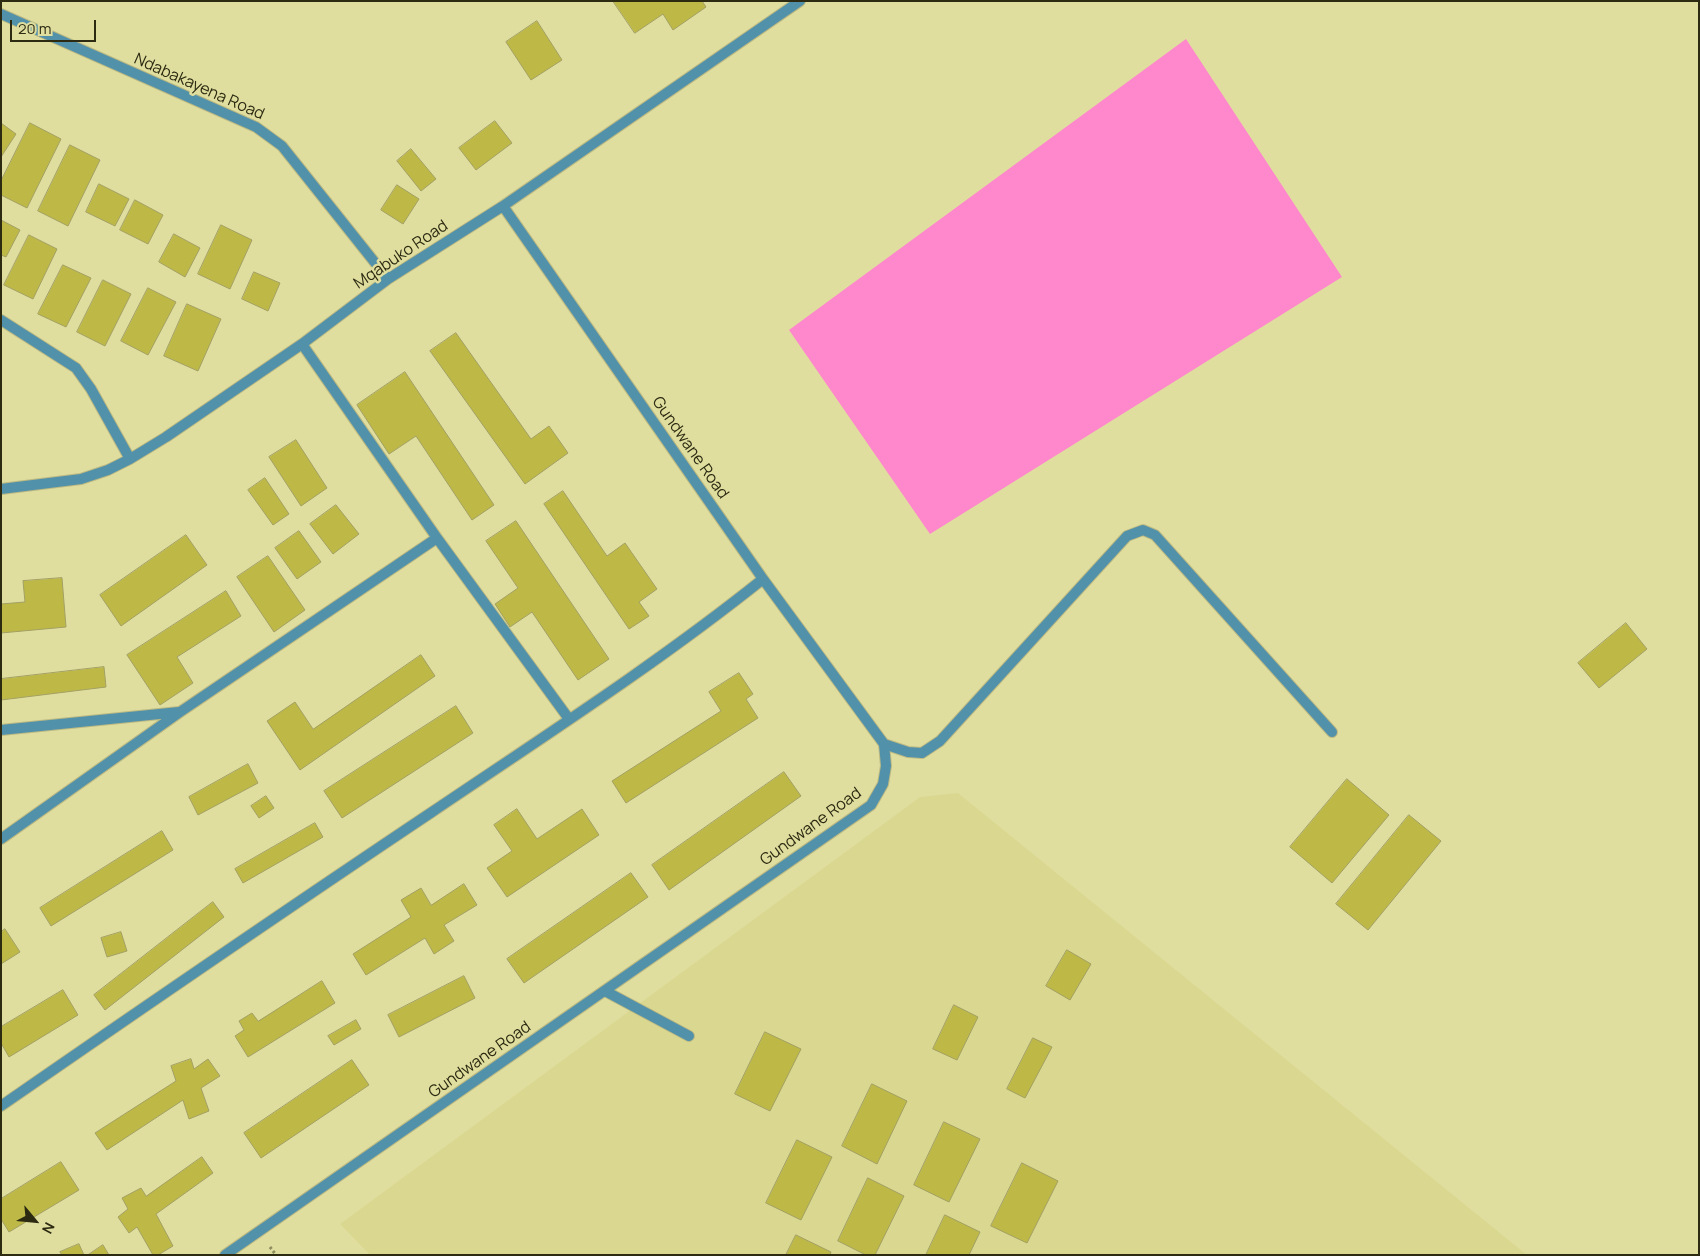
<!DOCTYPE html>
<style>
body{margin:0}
#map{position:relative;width:1700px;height:1256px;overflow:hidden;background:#e0de9f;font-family:Manrope,sans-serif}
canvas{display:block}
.frame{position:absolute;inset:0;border:2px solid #2c2b12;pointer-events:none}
.north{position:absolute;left:10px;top:1196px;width:50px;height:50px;-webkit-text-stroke:4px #e0de9f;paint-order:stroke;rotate:118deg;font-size:14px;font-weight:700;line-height:20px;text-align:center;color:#2c2b12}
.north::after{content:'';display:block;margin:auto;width:18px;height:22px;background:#2c2b12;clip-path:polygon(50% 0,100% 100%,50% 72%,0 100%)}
.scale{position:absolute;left:10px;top:20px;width:86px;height:22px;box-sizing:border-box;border:2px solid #2c2b12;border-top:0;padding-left:6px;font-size:15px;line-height:18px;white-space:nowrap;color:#2c2b12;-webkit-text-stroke:4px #e0de9f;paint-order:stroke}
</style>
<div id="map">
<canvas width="1700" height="1256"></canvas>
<div class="frame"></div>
<div class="north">N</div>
<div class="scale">20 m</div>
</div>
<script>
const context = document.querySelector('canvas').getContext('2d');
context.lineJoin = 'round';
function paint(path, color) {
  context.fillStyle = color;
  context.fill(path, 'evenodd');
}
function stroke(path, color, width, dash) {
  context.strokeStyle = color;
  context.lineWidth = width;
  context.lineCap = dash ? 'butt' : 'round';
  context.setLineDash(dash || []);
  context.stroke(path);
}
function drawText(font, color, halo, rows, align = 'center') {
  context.font = font + ' Manrope,sans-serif';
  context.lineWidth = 5;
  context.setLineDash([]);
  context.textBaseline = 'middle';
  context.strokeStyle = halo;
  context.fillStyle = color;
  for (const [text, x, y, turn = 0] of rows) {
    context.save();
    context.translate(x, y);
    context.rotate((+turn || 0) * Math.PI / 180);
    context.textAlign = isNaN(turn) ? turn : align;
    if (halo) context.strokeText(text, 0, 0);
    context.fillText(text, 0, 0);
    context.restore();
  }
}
const built = new Path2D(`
 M958,793L1527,1255H370L340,1224L920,797Z`);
const green = new Path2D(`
 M1186,39L1342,277L930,534L789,330Z`);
const building = new Path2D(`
 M613,1H702L706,7L673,30L663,14L635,33Z
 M537,21L562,60L531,80L506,42Z
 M495,121L512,143L476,170L459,148Z
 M1,123L16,134L1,157Z
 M30,123L61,139L27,208L1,195V181Z
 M70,145L100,160L68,226L38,211Z
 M411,149L436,179L421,191L397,161Z
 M99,184L129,199L115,226L86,212Z
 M397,185L419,199L403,224L381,210Z
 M135,200L163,215L148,244L120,230Z
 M1,220L20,230L6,257L1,255Z
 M221,225L252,240L230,289L198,274Z
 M174,234L200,248L185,277L159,262Z
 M29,235L57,249L33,299L4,285Z
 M63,265L91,278L66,327L38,314Z
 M254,272L280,283L268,311L242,299Z
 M103,280L131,294L105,346L77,332Z
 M148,288L176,302L148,355L121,341Z
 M187,304L221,319L198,371L164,356Z
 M456,333L531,439L549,426L568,453L525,484L430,351Z
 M405,372L494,505L472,520L416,436L389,454L357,405Z
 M296,440L327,488L301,506L269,457Z
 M265,478L289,514L273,525L248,490Z
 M563,491L607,556L625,543L657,589L639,602L649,616L629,629L544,504Z
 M336,505L359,534L333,554L310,524Z
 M516,521L609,659L578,680L532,612L510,627L495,604L518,588L486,541Z
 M299,531L321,562L297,579L275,548Z
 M186,535L207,565L121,626L100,595Z
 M268,556L305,610L274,632L237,577Z
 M62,578L66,627L1,633V604L25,602L23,581Z
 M226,591L241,616L177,657L193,683L160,705L127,655Z
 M1626,623L1647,649L1599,688L1578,663Z
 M421,655L435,676L300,770L267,721L295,702L313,729Z
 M104,667L106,687L1,700V679Z
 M739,673L753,694L746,699L758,718L626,803L612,781L721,711L709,692Z
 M456,706L473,733L342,818L324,791Z
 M248,764L258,783L198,815L189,797Z
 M784,772L801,796L669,890L652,865Z
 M1347,779L1389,815L1332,883L1290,847Z
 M266,796L274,808L259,818L251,806Z
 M517,809L537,839L582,809L599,835L507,897L487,868L512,851L494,825Z
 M1409,815L1441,841L1368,930L1336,904Z
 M315,823L323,837L243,883L235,869Z
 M162,831L173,850L51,926L40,908Z
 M631,873L648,897L524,983L507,959Z
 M464,884L477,905L444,925L454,941L434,954L425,938L366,975L353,954L411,917L401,900L421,888L431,905Z
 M213,902L224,917L105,1010L94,995Z
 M5,929L20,952L1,964V932Z
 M121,932L127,951L107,957L101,938Z
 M1067,950L1091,964L1070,1000L1046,986Z
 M464,976L475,998L399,1037L388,1015Z
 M322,981L335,1003L248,1057L235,1036L244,1030L239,1021L252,1013L258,1021Z
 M63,990L78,1015L9,1057L1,1043V1027Z
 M954,1005L978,1017L957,1060L933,1049Z
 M356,1020L361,1029L334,1045L328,1036Z
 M765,1032L801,1049L770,1111L735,1094Z
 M1033,1038L1052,1047L1025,1098L1007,1089Z
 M191,1059L194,1069L208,1059L220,1076L201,1088L209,1111L189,1119L183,1100L107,1150L95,1133L176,1081L171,1066Z
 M352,1060L369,1085L261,1158L244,1133Z
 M872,1084L907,1101L877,1164L842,1146Z
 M944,1122L980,1139L949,1202L914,1185Z
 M797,1140L832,1157L801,1220L766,1203Z
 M202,1157L213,1173L156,1214L173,1246L158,1255H153L137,1227L129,1233L118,1217L128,1209L122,1198L141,1188L146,1196Z
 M61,1162L79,1190L9,1232L1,1219V1199Z
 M1022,1163L1058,1181L1027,1243L991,1226Z
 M868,1178L904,1196L875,1255H866L838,1241Z
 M945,1215L980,1232L969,1255H926Z
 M796,1235L831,1252L830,1255H786Z
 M79,1244L84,1255H62L60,1252Z
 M103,1245L109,1255H88Z`);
const path = new Path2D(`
 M270,1247L276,1255`);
const lane = new Path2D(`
 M884,744L908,752L922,753L940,741L1127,536L1143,530L1155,535L1332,732
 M605,991L689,1036`);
const street = new Path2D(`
 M1,14L256,127L282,146L388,279
 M1,320L76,368L91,389L130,459
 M302,344L437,538L569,719
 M1,489L81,479L108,470L130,459L166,437L302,344L388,279L503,206L800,1
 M1,730L179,712
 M1,839L180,712L437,538
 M1,1106C144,1007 287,909 432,812C543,737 658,663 763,579
 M225,1255L871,805L883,784L886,766L884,744L763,579L503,206`);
const streetNames = [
 ["Ndabakayena Road",199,87,24],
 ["Mqabuko Road",401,255,-34],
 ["Gundwane Road",690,448,55],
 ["Gundwane Road",811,827,-36],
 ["Gundwane Road",480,1060,-35]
];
paint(built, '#dad890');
paint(green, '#fe88cb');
paint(building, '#beb947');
stroke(building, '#a2a063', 1);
stroke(lane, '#bcba83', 12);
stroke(street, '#bcba83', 12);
stroke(path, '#8e8d5f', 3, [2.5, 2.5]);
stroke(lane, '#5291aa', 10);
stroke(street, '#5291aa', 10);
drawText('16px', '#2c2b12', '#e0de9f', streetNames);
</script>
